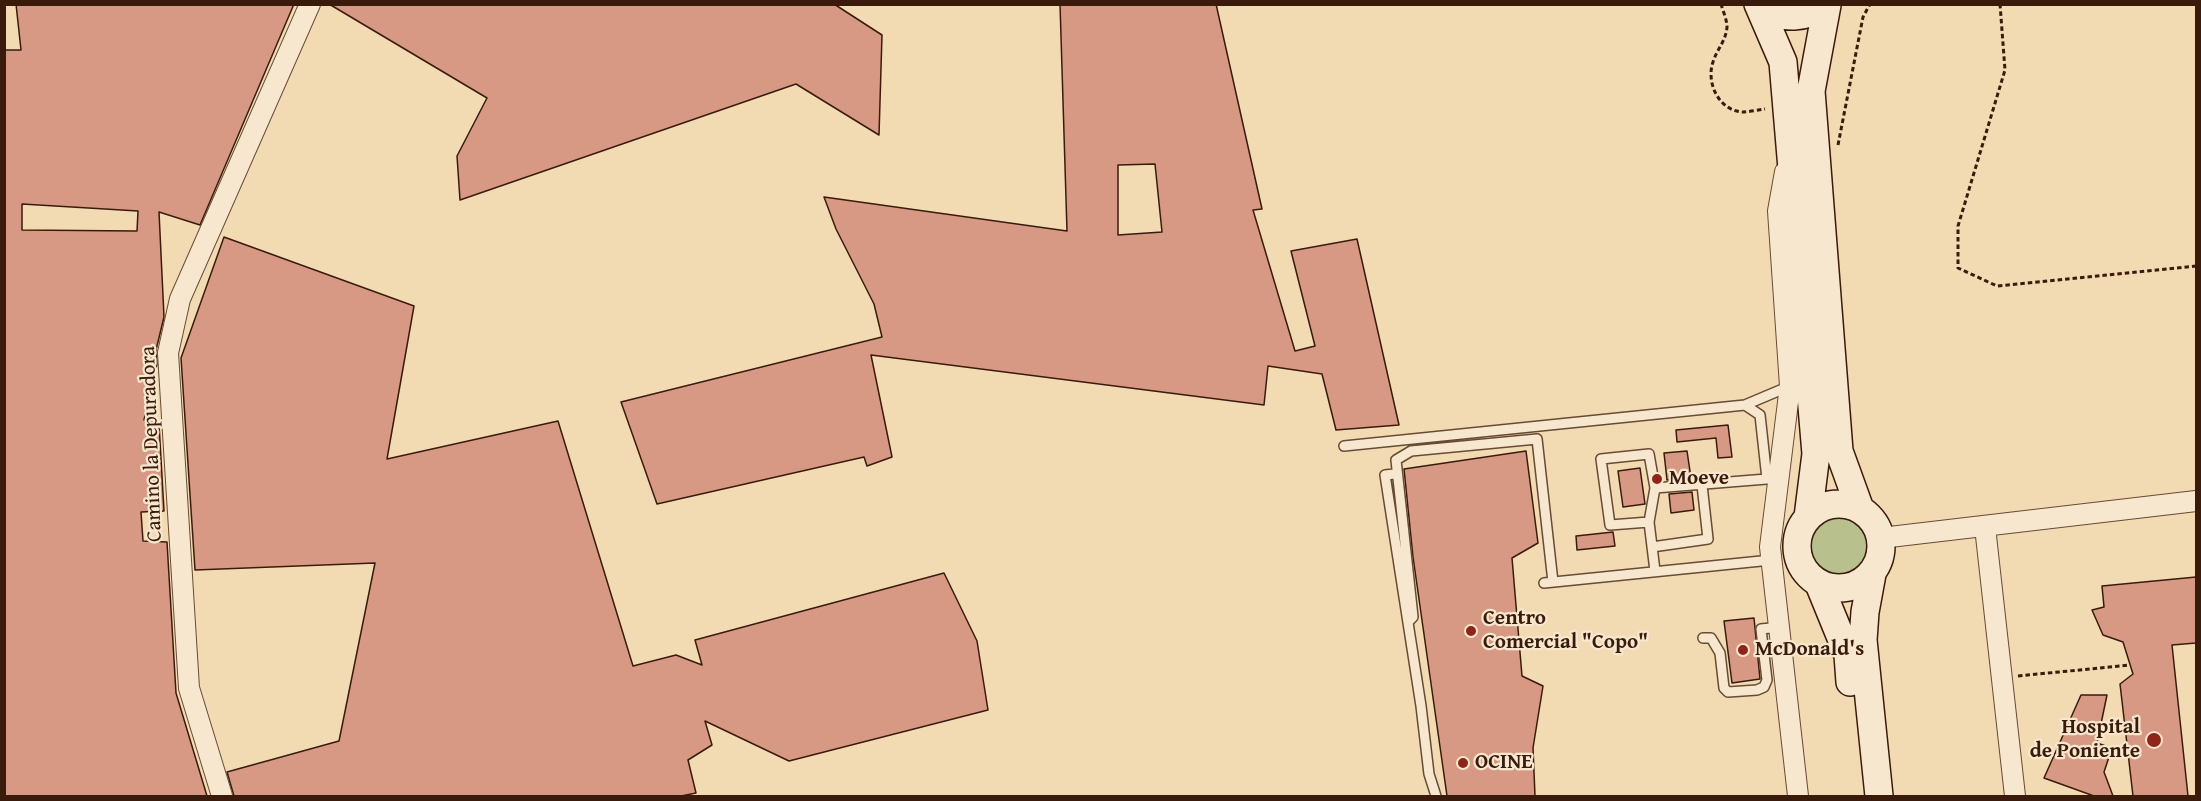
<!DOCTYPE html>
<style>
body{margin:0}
#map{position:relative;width:2201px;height:801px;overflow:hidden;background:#f2dab3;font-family:"Gentium Book Plus",serif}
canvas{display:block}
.frame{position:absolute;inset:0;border:6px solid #3a1b0b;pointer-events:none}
</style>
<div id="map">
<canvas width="2201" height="801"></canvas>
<div class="frame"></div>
</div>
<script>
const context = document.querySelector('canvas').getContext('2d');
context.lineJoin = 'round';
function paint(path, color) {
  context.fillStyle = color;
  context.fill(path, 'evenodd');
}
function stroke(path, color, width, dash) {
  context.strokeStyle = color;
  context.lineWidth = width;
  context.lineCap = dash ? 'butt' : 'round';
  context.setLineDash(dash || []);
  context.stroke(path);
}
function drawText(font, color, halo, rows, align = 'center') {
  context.font = font + ' "Gentium Book Plus",serif';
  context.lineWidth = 4.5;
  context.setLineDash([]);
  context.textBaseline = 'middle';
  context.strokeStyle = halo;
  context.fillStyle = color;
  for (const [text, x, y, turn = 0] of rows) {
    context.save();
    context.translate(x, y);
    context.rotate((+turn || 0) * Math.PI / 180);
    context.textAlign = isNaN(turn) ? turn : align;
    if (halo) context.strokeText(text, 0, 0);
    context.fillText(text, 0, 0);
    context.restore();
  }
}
const green = new Path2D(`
 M1803 546a36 36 0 1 1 72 0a36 36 0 1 1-72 0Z`);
const building = new Path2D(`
 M16,4H294L200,225L159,212L164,317L156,350L157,364L144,420L159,424L164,511L141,512L143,541L167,542L176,693L207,796H4V50H21ZM22,204L138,211L137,231L22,230Z
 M329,4H834L882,35L879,135L796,84L460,200L457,156L487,98Z
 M1060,4H1216L1262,209L1253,210L1295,351L1315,346L1291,251L1357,239L1399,425L1336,430L1322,374L1268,366L1264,405L871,355L892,457L867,466L864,457L657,504L621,402L882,337L874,304L836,229L824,197L1067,231ZM1155,164L1162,232L1118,235V165Z
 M224,237L414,306L387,459L558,421L633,666L676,655L702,665L695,640L944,573L977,641L988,710L789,761L705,721L712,745L688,760L696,793L681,796H234L227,772L339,741L375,563L195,570L181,358Z
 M1728,425L1732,457L1718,458L1716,438L1677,442L1676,430Z
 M1526,451L1538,543L1512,558L1522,676L1543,686L1533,748L1535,796H1447L1413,557L1404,469Z
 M1687,451L1691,478L1667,480L1664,453Z
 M1640,468L1645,504L1623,507L1618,471Z
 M1692,492L1694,510L1671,513L1669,494Z
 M1613,532L1615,546L1577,550L1576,536Z
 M2196,577V643L2172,645L2188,796H2133L2120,684L2133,674L2123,642L2103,635L2092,610L2104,607L2102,586Z
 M1754,618L1760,679L1732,683L1724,621Z
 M2081,695H2107L2097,743L2112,748L2104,772L2113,796H2094L2044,778Z`);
const path = new Path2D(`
 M1721,4C1723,11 1727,20 1727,27C1726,41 1717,49 1713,62C1706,82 1718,110 1742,112C1749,112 1758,110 1765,109
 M2000,4L2005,70L1958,226V268L1997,286L2196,266
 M1838,145L1863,17L1870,4
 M2018,676L2130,665`);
const lane = new Path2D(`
 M1745,405L1760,415L1767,479
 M1344,446L1745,405L1790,386
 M1394,474L1385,475L1421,706L1429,774L1436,796
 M1655,488L1779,478
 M1649,522L1610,525L1601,459L1649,454L1655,488L1649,522L1655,571
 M1652,547L1708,539L1702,485
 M1544,583L1771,560
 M1408,622L1413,617L1396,460L1411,451L1537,439L1553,582
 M1703,638H1711L1720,653L1724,688L1728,692L1757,690L1764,687L1767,680L1761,629L1780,627`);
const street = new Path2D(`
 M1785,172L1778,211L1790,386L1770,547L1798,796
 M1985,527L2015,796
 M1881,538L2196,501
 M222,796L189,688L168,353L180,299L310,4`);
const secondary = new Path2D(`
 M1758,4L1783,62L1816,454L1808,517
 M1762,4C1782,22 1807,18 1827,4
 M1827,5L1811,91L1839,451L1860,509
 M1797 546a42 42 0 1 1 84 0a42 42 0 1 1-84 0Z
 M1872,574L1865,612L1863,640L1879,796
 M1819,584L1848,655L1850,682`);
const markers = [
 [1657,479,6,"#8f2418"],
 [1471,631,6,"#8f2418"],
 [1743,650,6,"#8f2418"],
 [2154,740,8,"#8f2418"],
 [1463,763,6,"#8f2418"]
];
const streetNames = [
 ["Camino la Depuradora",152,444,-92]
];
const poiNames = [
 ["Moeve",1669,479],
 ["Centro",1483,619],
 ["Comercial \"Copo\"",1483,643],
 ["McDonald's",1755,650],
 ["Hospital",2140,728,"right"],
 ["de Poniente",2140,752,"right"],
 ["OCINE",1475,763]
];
paint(green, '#b8c08e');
paint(building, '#d79983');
stroke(building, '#3a1b0b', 1.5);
stroke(lane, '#684b35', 12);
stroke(street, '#684b35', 22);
stroke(secondary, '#3a1b0b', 30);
stroke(path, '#3a1b0b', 3, [4.5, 3]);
stroke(lane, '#f7e7ce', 9);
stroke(street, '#f7e7ce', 20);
stroke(secondary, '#f7e7ce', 27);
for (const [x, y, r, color] of markers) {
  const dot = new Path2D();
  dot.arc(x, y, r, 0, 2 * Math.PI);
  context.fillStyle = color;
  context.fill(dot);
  stroke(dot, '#f7e7ce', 2);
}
drawText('21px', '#3a1b0b', '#f7e7ce', streetNames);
drawText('bold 21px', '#3a1b0b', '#f7e7ce', poiNames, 'left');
</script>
